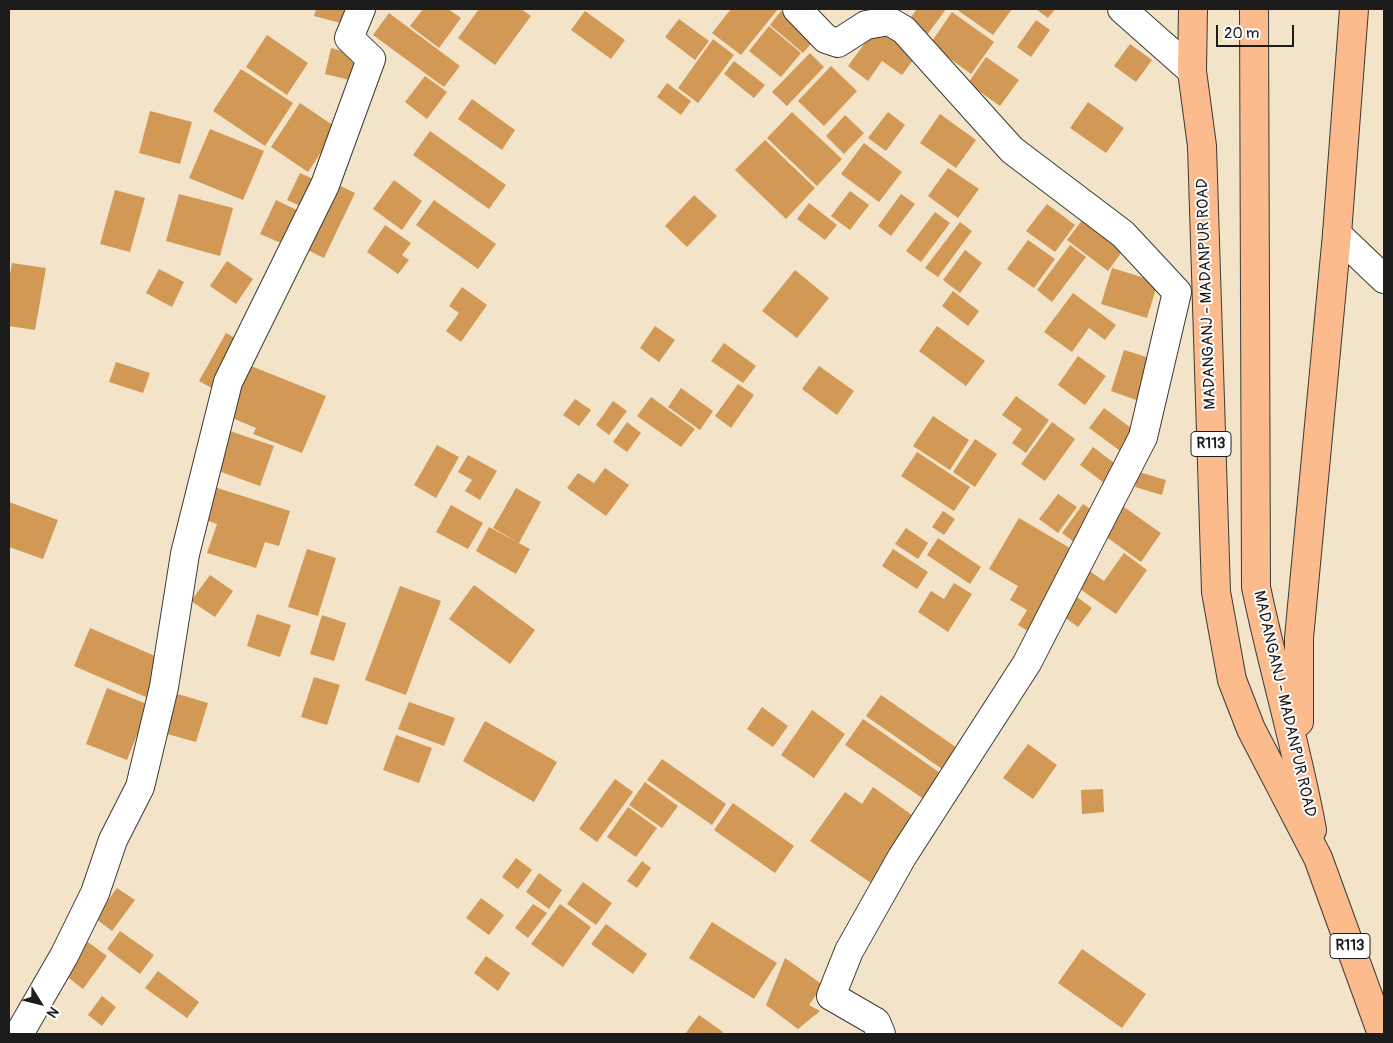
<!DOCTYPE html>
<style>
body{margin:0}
#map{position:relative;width:1393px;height:1043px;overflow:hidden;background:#f3e3c8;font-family:Pangolin,sans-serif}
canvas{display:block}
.frame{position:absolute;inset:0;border:10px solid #1c1c1c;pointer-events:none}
.north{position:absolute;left:15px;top:978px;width:50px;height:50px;-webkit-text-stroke:4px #fff;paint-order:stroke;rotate:126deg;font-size:14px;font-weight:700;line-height:20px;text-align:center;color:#1c1c1c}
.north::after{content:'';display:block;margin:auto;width:18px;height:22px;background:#1c1c1c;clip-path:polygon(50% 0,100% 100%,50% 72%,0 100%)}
.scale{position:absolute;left:1216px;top:25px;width:78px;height:22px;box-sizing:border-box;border:2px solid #1c1c1c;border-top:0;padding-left:6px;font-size:15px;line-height:18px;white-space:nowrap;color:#1c1c1c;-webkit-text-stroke:4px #fff;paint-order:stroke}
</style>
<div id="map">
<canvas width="1393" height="1043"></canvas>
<div class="frame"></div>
<div class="north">N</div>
<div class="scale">20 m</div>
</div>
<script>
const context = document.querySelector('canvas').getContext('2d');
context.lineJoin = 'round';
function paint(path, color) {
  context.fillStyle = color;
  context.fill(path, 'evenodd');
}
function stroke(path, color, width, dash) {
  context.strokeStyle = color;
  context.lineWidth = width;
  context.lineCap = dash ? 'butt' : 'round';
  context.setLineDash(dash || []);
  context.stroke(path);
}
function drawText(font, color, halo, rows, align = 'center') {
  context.font = font + ' Pangolin,sans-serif';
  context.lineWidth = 4;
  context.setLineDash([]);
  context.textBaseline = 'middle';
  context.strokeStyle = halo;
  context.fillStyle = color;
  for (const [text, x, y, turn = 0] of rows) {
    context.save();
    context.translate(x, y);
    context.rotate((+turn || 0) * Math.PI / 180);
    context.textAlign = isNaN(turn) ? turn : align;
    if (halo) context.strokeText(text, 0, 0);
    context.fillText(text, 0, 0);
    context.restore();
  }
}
const building = new Path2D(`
 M316,9H356L352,26L314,16Z
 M423,9H448L461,18L439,48L410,26Z
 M479,9H521L531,16L495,65L458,38Z
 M731,9H778L741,55L712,33Z
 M917,9H946L927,35L908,21Z
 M956,9H1012L993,35Z
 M1036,9H1055L1048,18Z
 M585,11L625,40L611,59L571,30Z
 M781,11L815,39L803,53L770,25Z
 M952,12L994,42L971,74L930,44Z
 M389,13L460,66L444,87L373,35Z
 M679,19L709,41L695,60L665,37Z
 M1036,20L1050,30L1031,57L1017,47Z
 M769,26L801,53L781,77L749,51Z
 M876,28L916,56L902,75L882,61L868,81L848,66Z
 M267,35L308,63L287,95L246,67Z
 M713,39L734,55L698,103L678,88Z
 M1130,44L1152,60L1136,82L1114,66Z
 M331,48L365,57L358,82L325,74Z
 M810,53L824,67L787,106L772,92Z
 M986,57L1019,80L1000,106L968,83Z
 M734,61L765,85L754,98L724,74Z
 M831,66L857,91L824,126L798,101Z
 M241,69L293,103L265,146L213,111Z
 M425,76L447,92L427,119L405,102Z
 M667,83L691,101L681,115L657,97Z
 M472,99L515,130L502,150L458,119Z
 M1088,102L1124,128L1106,153L1070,128Z
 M300,103L337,128L308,172L271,147Z
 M150,111L192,122L180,164L139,153Z
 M792,112L842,159L817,186L767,138Z
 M888,112L905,125L886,151L868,138Z
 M940,114L976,140L956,168L920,143Z
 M845,115L864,133L844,154L826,136Z
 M210,129L264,151L243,200L189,178Z
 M430,131L506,185L489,209L413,155Z
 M765,140L815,188L786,219L735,170Z
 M864,143L902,172L879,202L841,174Z
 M948,168L979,189L958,218L928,196Z
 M300,173L322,183L310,210L287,200Z
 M394,180L422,201L402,230L373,209Z
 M330,181L355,193L324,258L299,246Z
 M115,190L145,198L130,252L100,244Z
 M850,191L869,205L850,230L831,216Z
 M179,194L233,208L220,256L166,241Z
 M901,194L915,204L891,236L878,226Z
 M694,195L717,216L687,247L665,226Z
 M276,200L305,214L290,247L260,234Z
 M434,200L496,244L478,269L416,225Z
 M809,203L837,225L825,240L797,219Z
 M1047,204L1075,225L1055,252L1026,231Z
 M935,212L950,223L921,262L906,251Z
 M1086,215L1127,245L1108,271L1067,240Z
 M960,222L972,231L938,277L925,268Z
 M385,225L411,243L402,255L409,260L398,274L367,252Z
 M1028,240L1055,259L1034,288L1007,269Z
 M1070,245L1086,257L1052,302L1037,290Z
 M965,250L982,263L960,293L943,280Z
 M227,261L253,279L236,304L210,286Z
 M12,263L46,268L35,330L9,326V280Z
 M1112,268L1158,282L1147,318L1101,304Z
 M159,269L184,282L172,307L146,293Z
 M795,270L829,298L797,338L762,311Z
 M462,287L487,305L461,342L446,331L459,313L449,306Z
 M953,291L979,311L968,326L942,306Z
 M1073,293L1116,325L1105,340L1089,328L1072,352L1044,332Z
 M655,326L675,340L659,362L640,348Z
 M937,326L985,361L966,386L919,351Z
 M226,333L244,343L217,391L199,381Z
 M724,343L756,366L743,383L711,361Z
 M1124,350L1156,360L1142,402L1111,391Z
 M1078,356L1106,376L1085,405L1058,385Z
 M116,362L150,373L143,393L109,382Z
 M246,364L326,396L302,453L253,434L256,428L225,415Z
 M819,366L854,391L837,415L802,389Z
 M738,384L754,395L731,428L715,416Z
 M681,388L713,411L700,430L668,407Z
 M1016,396L1049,420L1026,453L1012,443L1022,429L1002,415Z
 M651,397L695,429L681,447L637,416Z
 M575,399L591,410L579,426L563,415Z
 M613,401L627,411L609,435L596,425Z
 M1104,408L1138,433L1123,453L1089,428Z
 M933,416L969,440L950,470L913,446Z
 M627,422L641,433L627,452L613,442Z
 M1052,422L1075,439L1045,481L1021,464Z
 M227,430L274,446L260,486L213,469Z
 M975,439L997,454L975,487L953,472Z
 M437,445L459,457L436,498L414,485Z
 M1093,447L1121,468L1107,485L1080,465Z
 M917,452L970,487L954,511L901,476Z
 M468,455L497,471L480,500L465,491L472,480L458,472Z
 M605,468L629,485L606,516L567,488L578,473L594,483Z
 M1139,472L1166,480L1162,495L1135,487Z
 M211,486L290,511L279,546L265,542L256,568L207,553L217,524L201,518Z
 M516,488L541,502L519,543L493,528Z
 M1058,494L1077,507L1058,533L1039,519Z
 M9,502L58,520L43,559L9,547Z
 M1083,504L1099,515L1078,545L1062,533Z
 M451,505L483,523L468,549L436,532Z
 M1121,505L1161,533L1141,562L1101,533Z
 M943,511L955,519L944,535L932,527Z
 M1019,518L1080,554L1033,634L1018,625L1027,610L1010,600L1018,586L989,569Z
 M489,527L530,549L516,574L476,551Z
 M906,528L928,543L918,559L895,544Z
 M938,538L981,567L970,584L927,555Z
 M307,549L336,558L318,616L288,607Z
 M893,549L928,572L917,589L882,566Z
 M1124,553L1147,570L1116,614L1077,587L1088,570L1104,581Z
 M210,575L233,591L215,617L191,601Z
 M954,583L972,594L948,632L918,612L931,591L944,599Z
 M474,585L535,630L510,664L449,619Z
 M400,586L441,601L406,695L365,680Z
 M1077,597L1092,608L1078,627L1063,616Z
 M257,614L291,625L280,657L247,646Z
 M322,615L346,623L334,661L310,654Z
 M90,628L162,659L146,697L74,666Z
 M314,677L340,685L327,725L301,717Z
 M107,688L149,705L127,760L86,744Z
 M171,692L208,703L196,742L160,732Z
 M881,695L957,748L942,769L866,716Z
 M409,702L455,718L444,746L398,729Z
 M762,707L788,726L773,747L747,729Z
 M812,710L845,734L814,778L781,755Z
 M863,719L943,775L925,800L845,745Z
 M485,721L557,762L534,802L463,761Z
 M396,735L432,748L419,783L383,770Z
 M1028,744L1057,765L1033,799L1003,778Z
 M662,759L726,804L712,825L647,780Z
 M615,779L633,792L597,842L579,829Z
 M645,782L678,806L662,828L629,805Z
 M873,787L916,818L871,883L810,841L845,792L862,804Z
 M1103,789L1104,812L1082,814L1081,790Z
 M733,803L794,846L775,873L714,830Z
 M628,807L657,828L636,857L607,837Z
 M516,858L532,870L518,889L502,877Z
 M642,861L651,868L637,888L627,881Z
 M539,873L562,890L549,909L526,892Z
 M583,882L612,903L596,925L567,904Z
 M117,888L135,900L112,931L95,918Z
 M481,898L504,915L489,935L466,918Z
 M533,904L547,913L528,938L515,928Z
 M560,904L591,927L563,967L531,944Z
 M712,922L777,963L754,999L689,958Z
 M606,924L647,954L633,974L591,944Z
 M120,931L154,955L140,974L107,949Z
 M85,940L107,956L83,989L61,972Z
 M1082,949L1146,994L1122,1028L1058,983Z
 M486,956L510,973L498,991L474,973Z
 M785,958L823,985L809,1005L820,1011L798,1029L766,1005Z
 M158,971L199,1002L187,1018L145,988Z
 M102,996L116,1007L102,1026L88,1015Z
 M699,1015L723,1032L721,1034H685Z`);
const minor = new Path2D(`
 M797,9L826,39L838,43L866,25L889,21L904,30L1012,150L1123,234L1177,292L1143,437L1027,663L902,857L849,951L831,996L876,1022L881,1034
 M1122,9L1192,71
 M1337,234L1384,279
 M19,1034L64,956L95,893L113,840L140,787L164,687L185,554L228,382L325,185L371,59L349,38L361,9`);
const major = new Path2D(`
 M1193,9L1192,71L1202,146L1216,592L1232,680L1251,729L1318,858L1382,1034
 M1254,9L1256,587C1273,669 1297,748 1312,830
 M1299,722V638L1337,234L1354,9`);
const shields = [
 [1211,444,40],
 [1350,946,40]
];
const shieldNames = [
 ["R113",1211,444],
 ["R113",1350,946]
];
const streetNames = [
 ["MADANGANJ - MADANPUR ROAD",1207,294,-92],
 ["MADANGANJ - MADANPUR ROAD",1284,704,77]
];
paint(building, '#d19955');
stroke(minor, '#3c3a36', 30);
stroke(major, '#3c3a36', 30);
stroke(minor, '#fff', 28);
stroke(major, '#fbbb8d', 28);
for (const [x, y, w] of shields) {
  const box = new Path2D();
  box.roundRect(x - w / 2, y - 12.5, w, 25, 4);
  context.fillStyle = '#fff';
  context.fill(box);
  stroke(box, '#1c1c1c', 1);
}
drawText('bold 15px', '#1c1c1c', null, shieldNames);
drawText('16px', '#1c1c1c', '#fff', streetNames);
</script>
